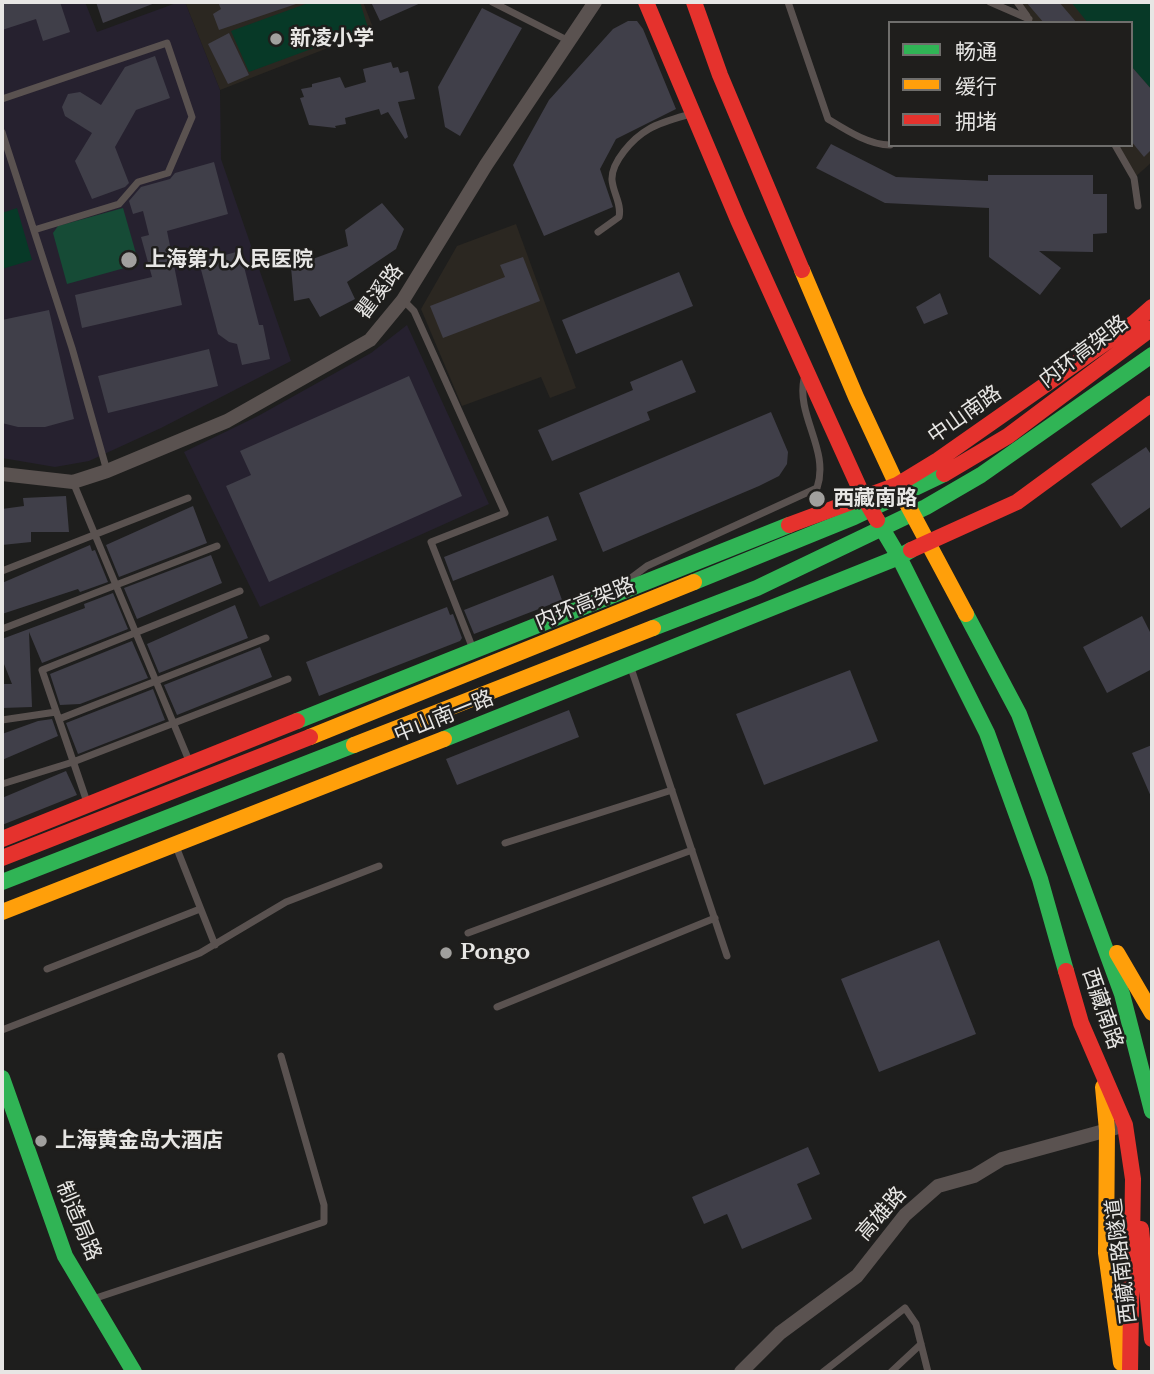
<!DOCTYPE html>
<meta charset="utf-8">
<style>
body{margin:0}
#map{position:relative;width:1154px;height:1374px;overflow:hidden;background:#1e1e1d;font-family:"Libre Baskerville","Noto Sans SC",serif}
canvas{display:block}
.frame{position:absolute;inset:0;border:4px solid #e7e6e4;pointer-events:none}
.legend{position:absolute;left:888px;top:21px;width:245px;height:126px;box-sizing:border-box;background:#1f1e1c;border:2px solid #6f6e6c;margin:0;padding:9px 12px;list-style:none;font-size:21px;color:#e7e6e4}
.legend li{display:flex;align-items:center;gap:14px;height:35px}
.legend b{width:35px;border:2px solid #6f6e6c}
</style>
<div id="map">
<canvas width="1154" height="1374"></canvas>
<div class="frame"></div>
<ul class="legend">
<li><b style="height:9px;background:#30b455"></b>畅通</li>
<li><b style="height:9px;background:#ff9f0a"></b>缓行</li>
<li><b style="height:9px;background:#e5322d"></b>拥堵</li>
</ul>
</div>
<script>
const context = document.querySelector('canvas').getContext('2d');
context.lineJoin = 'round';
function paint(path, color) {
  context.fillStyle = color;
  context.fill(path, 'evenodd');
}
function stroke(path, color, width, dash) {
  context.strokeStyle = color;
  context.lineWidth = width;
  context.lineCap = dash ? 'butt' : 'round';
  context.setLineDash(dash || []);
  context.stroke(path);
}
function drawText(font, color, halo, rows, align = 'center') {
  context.font = font + ' "Libre Baskerville","Noto Sans SC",serif';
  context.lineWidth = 5;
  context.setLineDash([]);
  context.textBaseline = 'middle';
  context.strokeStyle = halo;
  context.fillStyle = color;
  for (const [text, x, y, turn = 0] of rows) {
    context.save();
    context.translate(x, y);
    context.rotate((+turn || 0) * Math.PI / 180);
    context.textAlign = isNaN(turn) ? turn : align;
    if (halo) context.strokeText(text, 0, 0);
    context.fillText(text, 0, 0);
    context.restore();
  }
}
const built = new Path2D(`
 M185,2H363L374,30L220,90Z
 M1017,2H1152V162L1134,178L1112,145H1131V23H1032Z
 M516,224L576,388L550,398L541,377L462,406L421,309L457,246Z`);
const medical = new Path2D(`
 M2,2H85L97,32L179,2H185L220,90L221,159L291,361L161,428L89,461L55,467L2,458Z
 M407,325L489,504L260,607L184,452L258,416L371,353Z`);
const green = new Path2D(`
 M311,2H360L368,28L249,72L231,31Z
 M1071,2H1152V90L1131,66V23H1088Z
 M17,208L32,260L2,269V213Z`);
const forest = new Path2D(`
 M123,208L139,264L67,284L53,233L58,226Z`);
const building = new Path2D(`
 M2,2H60L70,32L43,41L36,19L2,30Z
 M96,2H155V3L103,23Z
 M218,2H296V4L219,30L213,14L221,9Z
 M371,2H423L380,21Z
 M1026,2H1059L1077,23H1044Z
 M482,8L522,28L460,136L445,127L438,87Z
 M628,21H637L643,29L676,109L616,139L600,169L613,207L544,236L513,165L549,100L613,29Z
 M229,33L249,75L228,84L208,44Z
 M155,56L170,98L136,110L115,147L129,183L125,187L92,199L75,161L92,133L65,116L62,107L68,94L80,92L101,105L125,67Z
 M391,62L393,68L398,67L400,73L408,71L415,99L398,102L408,137L405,139L388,112L381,115L379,109L345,118L346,124L335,126L336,128L309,125L300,98L304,97L301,89L312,87V84L340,77L345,88L366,82L363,69Z
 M1131,66L1152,90V149L1144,157L1131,141Z
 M831,144L896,177L988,181V175H1093V194H1107V233L1093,234V252L1039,251L1061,268L1040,295L989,257V208L885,203L816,168Z
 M214,162L228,214L167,231L182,305L82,328L75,295L152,277L141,237L149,235L143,211L133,214L129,201L141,187L170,179L175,173Z
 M382,203L404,229L396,249L347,282L355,299L320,317L309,298L294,301L291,267L348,246L345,230Z
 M240,251L259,325H263L270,359L242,365L237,344L229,342L218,334L199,262Z
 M523,257L540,301L443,338L430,306L505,277L500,265Z
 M679,272L693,306L576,354L562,320Z
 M940,293L948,314L924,324L916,307Z
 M49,310L74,419L45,427H18L2,423V320Z
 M209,349L218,386L108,413L98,376Z
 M682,360L696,392L647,412L650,420L552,461L538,430L633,390L630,382Z
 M409,376L462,496L269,582L226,486L251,475L240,451Z
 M771,412L788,452L787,464L779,476L759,486L603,552L579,493Z
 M1146,447L1152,456V506L1121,528L1091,484Z
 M66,496L69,532H31V542L2,545V509L24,506L23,498Z
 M193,506L207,543L119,577L106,545Z
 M548,516L557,540L453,581L444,557Z
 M90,545L92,551L95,550L108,582L80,592L78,589L2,614V583Z
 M211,555L222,583L137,619L124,588Z
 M553,575L562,600L474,634L464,610Z
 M113,593L128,629L42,663L29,632L32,707L2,708V684H12L2,659V639L85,608L84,604Z
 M235,605L248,638L159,673L147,644Z
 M447,607L450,615L453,614L462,638L460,641L319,696L306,662Z
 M1142,616L1152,636V669L1107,693L1083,647Z
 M132,641L148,678L80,704L60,705L50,674Z
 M260,647L272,677L177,715L164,685Z
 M850,670L878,741L764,785L736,714Z
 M153,689L165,720L78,754L66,723Z
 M569,710L579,737L457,785L446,759Z
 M52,719L58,736L2,760V734L38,721Z
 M1152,745V799L1132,753Z
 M66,771L77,795L2,825V798Z
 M939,940L976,1034L879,1072L841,979Z
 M808,1147L820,1174L797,1184L812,1219L742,1249L727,1214L704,1224L692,1197Z`);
const lane = new Path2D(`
 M492,2L567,40
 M788,2L828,119C846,130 869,145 890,145
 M990,2L1029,19
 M1017,2L1027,16
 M2,99L167,43L192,117L168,173L138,182L119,204L34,230
 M2,132L72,348L107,471
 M1115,145L1134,178L1138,206
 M598,232L619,217C622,204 613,193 612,180C611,162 633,138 649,129C661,122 677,118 691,114
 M403,300L414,311L505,513L431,542L473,649
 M73,482L190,763
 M2,571L188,498
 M627,581L647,566L817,488C830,450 796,416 804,379
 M2,629L217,546
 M631,668L727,956
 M59,719L266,638
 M2,720L56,712
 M2,784L73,762L288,679
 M87,802L42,670L240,591
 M505,843L672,790
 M177,849L215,945
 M468,933L692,850
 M47,969L200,909
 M497,1007L715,918
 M2,1030L200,953L286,902L379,866
 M93,1299L324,1222V1205L281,1056
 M823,1372L905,1308L916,1324L928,1372
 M891,1372L921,1344`);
const street = new Path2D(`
 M2,474L73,482L107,471L227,421L370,340L403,300L486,165L595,2
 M741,1372L780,1333L857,1276L905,1215L938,1186L974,1176L1002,1159L1115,1128`);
const fast = new Path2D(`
 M877,520L899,557L987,733L1040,879L1066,971
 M694,582L854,517L944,474
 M966,614L1019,714L1122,994L1152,1111
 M653,628L757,588L926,507L981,475L1152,355
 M297,721L789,525
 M444,739L899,557L911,550
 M2,882L354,745
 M2,1078L65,1256L134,1372`);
const slow = new Path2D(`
 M802,270L856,397L897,485L966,614
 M310,737L694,582
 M354,745L653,628
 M2,912L444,739
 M1117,953L1152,1013
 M1103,1087L1107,1130L1106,1253L1121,1363`);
const jam = new Path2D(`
 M646,2L738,220L863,496L877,520
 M694,2L720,75L802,270
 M944,474L1008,436L1152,328
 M789,525L897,485L938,460L1135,322L1152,307
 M911,550L1017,502L1152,403
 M2,839L297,721
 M2,858L310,737
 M1066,971L1081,1023L1125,1125L1133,1179L1130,1372
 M1141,1229L1152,1339`);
const markers = [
 [276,39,7,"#a1a09e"],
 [129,260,9,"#a1a09e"],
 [817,499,9,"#a1a09e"],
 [446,953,7,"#a1a09e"],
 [41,1141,7,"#a1a09e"]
];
const poiNames = [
 ["新凌小学",290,39],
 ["上海第九人民医院",145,260],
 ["西藏南路",833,499],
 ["Pongo",460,953],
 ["上海黄金岛大酒店",55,1141]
];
const streetNames = [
 ["瞿溪路",380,292,-53],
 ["内环高架路",1084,352,-37],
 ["中山南路",965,415,-35],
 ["内环高架路",585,604,-22],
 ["中山南一路",444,717,-22],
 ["西藏南路",1102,1009,71],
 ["高雄路",882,1214,-49],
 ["制造局路",78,1221,67],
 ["西藏南路隧道",1122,1261,-97]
];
paint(built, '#2b2721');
paint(medical, '#26212f');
paint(green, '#073927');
paint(forest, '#164b36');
paint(building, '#403f49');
stroke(lane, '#5a5250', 7);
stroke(street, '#5a5250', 14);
stroke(fast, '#30b455', 16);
stroke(slow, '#ff9f0a', 16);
stroke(jam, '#e5322d', 16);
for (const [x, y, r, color] of markers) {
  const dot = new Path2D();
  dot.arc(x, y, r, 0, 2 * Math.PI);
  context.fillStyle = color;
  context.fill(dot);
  stroke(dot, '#1f1e1c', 2.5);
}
drawText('bold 21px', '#e7e6e4', '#1f1e1c', poiNames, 'left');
drawText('21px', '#e7e6e4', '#1f1e1c', streetNames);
</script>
